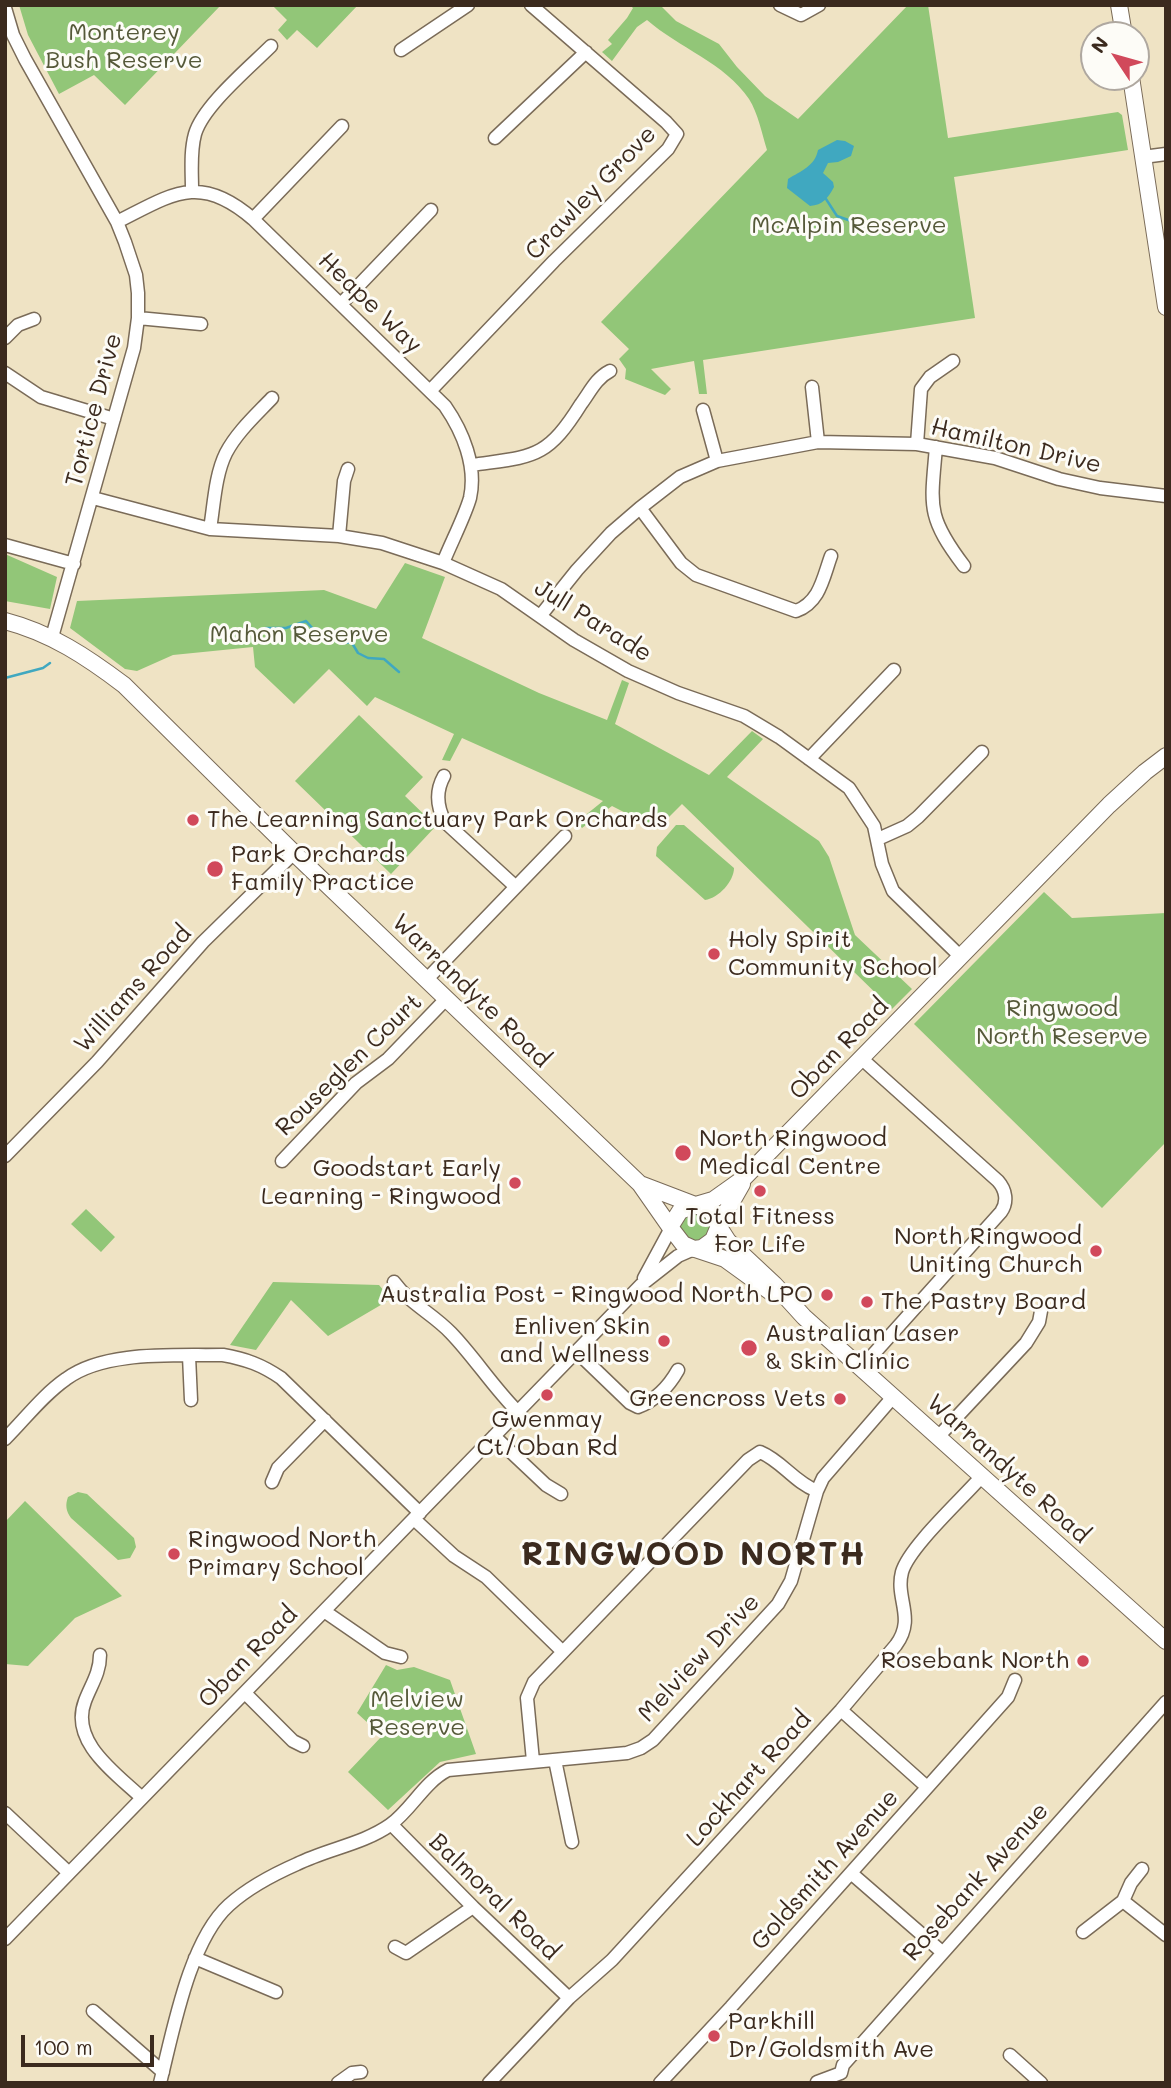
<!DOCTYPE html>
<style>
body{margin:0}
#map{position:relative;width:1171px;height:2088px;overflow:hidden;background:#efe3c4;font-family:Mali,sans-serif}
canvas{display:block}
.frame{position:absolute;inset:0;border:7px solid #3b2a1e;pointer-events:none}
.north{position:absolute;left:1080px;top:21px;width:70px;height:70px;box-sizing:border-box;background:#fdfcf7;border:2px solid #afa8a0;border-radius:50%;rotate:306deg;font-size:19px;font-weight:700;line-height:28px;text-align:center;color:#3b2a1e}
.north::after{content:'';display:block;margin:auto;width:24px;height:32px;background:#d1495b;clip-path:polygon(50% 0,100% 100%,50% 72%,0 100%)}
.scale{position:absolute;left:21px;top:2035px;width:133px;height:32px;box-sizing:border-box;border:4px solid #3b2a1e;border-top:0;padding-left:9px;font-size:21px;line-height:24px;white-space:nowrap;color:#3b2a1e;-webkit-text-stroke:5px #fdfcf7;paint-order:stroke}
</style>
<div id="map">
<canvas width="1171" height="2088"></canvas>
<div class="frame"></div>
<div class="north">N</div>
<div class="scale">100 m</div>
</div>
<script>
const context = document.querySelector('canvas').getContext('2d');
context.lineJoin = 'round';
function paint(path, color) {
  context.fillStyle = color;
  context.fill(path, 'evenodd');
}
function stroke(path, color, width, dash) {
  context.strokeStyle = color;
  context.lineWidth = width;
  context.lineCap = dash ? 'butt' : 'round';
  context.setLineDash(dash || []);
  context.stroke(path);
}
function drawText(font, color, halo, rows, align = 'center') {
  context.font = font + ' Mali,sans-serif';
  context.lineWidth = 6;
  context.setLineDash([]);
  context.textBaseline = 'middle';
  context.strokeStyle = halo;
  context.fillStyle = color;
  for (const [text, x, y, turn = 0] of rows) {
    context.save();
    context.translate(x, y);
    context.rotate((+turn || 0) * Math.PI / 180);
    context.textAlign = isNaN(turn) ? turn : align;
    if (halo) context.strokeText(text, 0, 0);
    context.fillText(text, 0, 0);
    context.restore();
  }
}
const green = new Path2D(`
 M19,5H221L125,105L94,75L59,94L28,35Z
 M272,5H358L317,48L297,30L287,40L278,30L287,20Z
 M630,5H660L676,21L719,44L737,67L765,96L798,119L908,5H928L948,138L1118,112L1122,115L1128,150L954,177L975,318L703,360L707,394H699L694,361L651,369L671,389L665,395L625,379L626,369L619,359L629,349L601,322L767,150C762,134 758,113 749,99C725,63 679,48 647,20L637,27L612,61L602,52L612,44L608,40L627,18L633,8Z
 M5,554L57,577L50,609L5,601Z
 M405,563L445,577L422,638L539,693L607,720L622,680L629,683L615,724L709,775L752,731L763,739L727,777L819,841L829,857L855,935L912,989L892,1009L682,804L657,829L612,806L582,828L577,822L603,801L462,738L450,761L442,760L454,734L375,697L367,706L329,669L294,704L255,667L253,647L173,655L137,671L125,669L70,628L77,601L324,590L376,609Z
 M359,715L423,777L405,796L436,826L391,874L295,781Z
 M676,825H684L734,868C734,881 719,898 705,900L656,856L657,847Z
 M1044,892L1072,918L1166,913V1142L1102,1208L914,1024Z
 M86,1209L115,1237L101,1252L71,1224Z
 M687,1212H704L712,1227L705,1240L691,1242L679,1227Z
 M273,1282L379,1285L391,1299L328,1336L291,1300L256,1350L230,1345Z
 M78,1492L87,1494L134,1538L136,1547L130,1558L118,1560L71,1518C66,1511 65,1505 68,1497Z
 M25,1501L122,1596L75,1618L28,1666L5,1664V1522Z
 M386,1665L397,1670L414,1667L450,1680L476,1754L440,1762L388,1810L348,1772L382,1736L357,1713Z`);
const water = new Path2D(`
 M837,140L845,141L854,146L851,156L838,162L828,163L823,173L833,182L834,187C828,198 823,205 810,206L787,188L788,179C801,171 815,166 818,150Z`);
const stream = new Path2D(`
 M826,199L837,216L854,222
 M266,628H286L306,621C319,637 331,642 352,643L358,653L368,658L384,659L399,672
 M5,678L43,668L50,663`);
const minor = new Path2D(`
 M780,5L801,15L819,5
 M5,8L13,35L25,59L117,222L125,242L136,275L138,293V318L134,348L52,637
 M401,50L468,5
 M495,138L586,52
 M1143,157L1166,154
 M192,190C192,171 190,152 195,134C203,106 250,67 271,46
 M253,219L342,126
 M117,222C171,195 199,172 253,219L445,406C463,432 477,466 470,498C465,516 450,545 443,563
 M341,304L431,210
 M138,318L201,324
 M5,338L18,325L34,319
 M5,373L41,397L114,419
 M812,387L818,442
 M430,391L554,261L668,149L677,134L666,122L531,5
 M703,410L717,461
 M917,444L921,389L930,377L953,361
 M936,447C931,506 926,516 964,566
 M472,465C533,456 546,460 581,404C590,392 596,378 610,371
 M93,498L210,529L339,536L382,543L443,563L501,589L574,640L628,671L678,693L744,716L779,737L849,788L874,826L882,864L893,891L961,957
 M640,508L681,563L696,575L796,611C820,602 823,578 831,556
 M210,529C214,505 215,475 226,453C237,432 256,415 272,398
 M339,536L344,481L348,469
 M5,545L74,564
 M541,615L577,570L611,533L640,508L680,477L717,461L818,442L917,444L995,458L1059,479L1100,488L1166,496
 M809,759L894,670
 M444,776C435,792 437,807 445,822L516,887
 M878,839L907,826L918,817L982,752
 M427,979L565,836
 M5,1156L97,1062L203,942L294,853
 M282,1161L356,1083L388,1059L446,999
 M644,1278L671,1228
 M394,1282C409,1303 433,1314 451,1333C475,1358 493,1387 518,1412
 M577,1352L630,1403L638,1407C656,1400 669,1386 678,1370
 M189,1356L191,1400
 M861,1368L1001,1212C1008,1202 1006,1190 998,1181L862,1059
 M494,1436L546,1485L561,1494
 M938,1437L1026,1343L1039,1322L1041,1311
 M5,1439C25,1419 43,1395 66,1379C105,1350 176,1356 223,1355C246,1359 262,1365 281,1378L420,1513
 M272,1482L278,1468L325,1420
 M414,1519L454,1556L486,1577L563,1652
 M324,1611L385,1653L401,1657
 M100,1655C100,1673 91,1685 85,1701C69,1742 117,1774 142,1798
 M245,1693L293,1741L303,1746
 M841,1710L927,1787
 M555,1760L572,1842
 M533,1761L527,1698L534,1682L748,1460L760,1452C782,1461 794,1482 817,1491
 M5,1813L69,1873
 M391,1824L473,1907L569,1998
 M851,1873L942,1952
 M1123,1901L1166,1935
 M1083,1932L1123,1901L1131,1883L1142,1869
 M5,1939L641,1285L678,1256L694,1249
 M395,1947L406,1953L473,1907
 M195,1958L276,1992
 M93,2011L163,2072
 M1010,2055L1041,2083
 M817,2082L841,2073L843,2065L1166,1702
 M160,2083C173,2032 189,1941 229,1905C249,1887 272,1875 297,1864C327,1849 363,1844 390,1825C412,1809 424,1782 448,1770L627,1753L641,1748L653,1740L778,1604L791,1581L817,1491L823,1478L893,1397
 M338,2083L352,2073L361,2072
 M489,2083L569,1998L612,1960L841,1710L896,1645C916,1618 895,1599 902,1572C909,1547 963,1498 982,1476
 M660,2083L731,2007L1008,1697L1015,1680`);
const major = new Path2D(`
 M1119,5L1124,35
 M1131,77L1166,307
 M5,621C51,633 87,657 124,685L294,853L640,1184L670,1227
 M640,1184L695,1205
 M696,1205L713,1200L744,1178L1109,805L1145,772L1166,756
 M719,1226L711,1211L695,1205L680,1211L670,1227L683,1244L694,1249L702,1248L713,1240L722,1219L742,1184
 M719,1227L728,1241L774,1284L804,1317L1166,1641
 M695,1249L725,1259L772,1293`);
const markers = [
 [193,820,7,"#d1495b"],
 [215,869,9,"#d1495b"],
 [714,954,7,"#d1495b"],
 [683,1153,9,"#d1495b"],
 [515,1183,7,"#d1495b"],
 [760,1191,7,"#d1495b"],
 [1096,1251,7,"#d1495b"],
 [827,1295,7,"#d1495b"],
 [867,1302,7,"#d1495b"],
 [664,1341,7,"#d1495b"],
 [749,1348,9,"#d1495b"],
 [547,1395,7,"#d1495b"],
 [840,1399,7,"#d1495b"],
 [174,1554,7,"#d1495b"],
 [1083,1661,7,"#d1495b"],
 [714,2036,7,"#d1495b"]
];
const parkNames = [
 ["Monterey",124,33],
 ["Bush Reserve",124,61],
 ["McAlpin Reserve",849,226],
 ["Mahon Reserve",299,635],
 ["Ringwood",1062,1009],
 ["North Reserve",1062,1037],
 ["Melview",417,1700],
 ["Reserve",417,1728]
];
const streetNames = [
 ["Crawley Grove",591,193,-46],
 ["Heape Way",370,303,44],
 ["Tortice Drive",94,410,-75],
 ["Hamilton Drive",1016,446,13],
 ["Jull Parade",593,621,32],
 ["Williams Road",133,989,-48],
 ["Warrandyte Road",471,991,44],
 ["Oban Road",839,1049,-46],
 ["Rouseglen Court",349,1065,-44],
 ["Warrandyte Road",1008,1469,42],
 ["Oban Road",248,1657,-46],
 ["Melview Drive",699,1658,-47],
 ["Lockhart Road",749,1779,-48],
 ["Goldsmith Avenue",825,1870,-48],
 ["Rosebank Avenue",976,1882,-48],
 ["Balmoral Road",494,1897,44]
];
const poiNames = [
 ["The Learning Sanctuary Park Orchards",207,820],
 ["Park Orchards",231,855],
 ["Family Practice",231,883],
 ["Holy Spirit",728,940],
 ["Community School",728,968],
 ["North Ringwood",699,1139],
 ["Medical Centre",699,1167],
 ["Goodstart Early",501,1169,"right"],
 ["Learning - Ringwood",501,1197,"right"],
 ["Total Fitness",760,1217,"center"],
 ["For Life",760,1245,"center"],
 ["North Ringwood",1082,1237,"right"],
 ["Uniting Church",1082,1265,"right"],
 ["Australia Post - Ringwood North LPO",813,1295,"right"],
 ["The Pastry Board",881,1302],
 ["Enliven Skin",650,1327,"right"],
 ["and Wellness",650,1355,"right"],
 ["Australian Laser",765,1334],
 ["& Skin Clinic",765,1362],
 ["Greencross Vets",826,1399,"right"],
 ["Gwenmay",547,1420,"center"],
 ["Ct/Oban Rd",547,1448,"center"],
 ["Ringwood North",188,1540],
 ["Primary School",188,1568],
 ["Rosebank North",1069,1661,"right"],
 ["Parkhill",728,2022],
 ["Dr/Goldsmith Ave",728,2050]
];
const districtNames = [
 ["RINGWOOD NORTH",694,1555]
];
paint(green, '#92c678');
paint(water, '#40a8c0');
stroke(stream, '#40a8c0', 2.5);
stroke(minor, '#7a6b58', 15);
stroke(major, '#7a6b58', 18);
stroke(minor, '#fff', 12);
stroke(major, '#fff', 16);
for (const [x, y, r, color] of markers) {
  const dot = new Path2D();
  dot.arc(x, y, r, 0, 2 * Math.PI);
  context.fillStyle = color;
  context.fill(dot);
  stroke(dot, '#fdfcf7', 2.5);
}
drawText('24px', '#555939', '#fdfcf7', parkNames);
drawText('24px', '#3b2a1e', '#fdfcf7', streetNames);
drawText('24px', '#3b2a1e', '#fdfcf7', poiNames, 'left');
context.letterSpacing = '2px';
drawText('bold 32px', '#3b2a1e', '#fdfcf7', districtNames);
context.letterSpacing = '0px';
</script>
